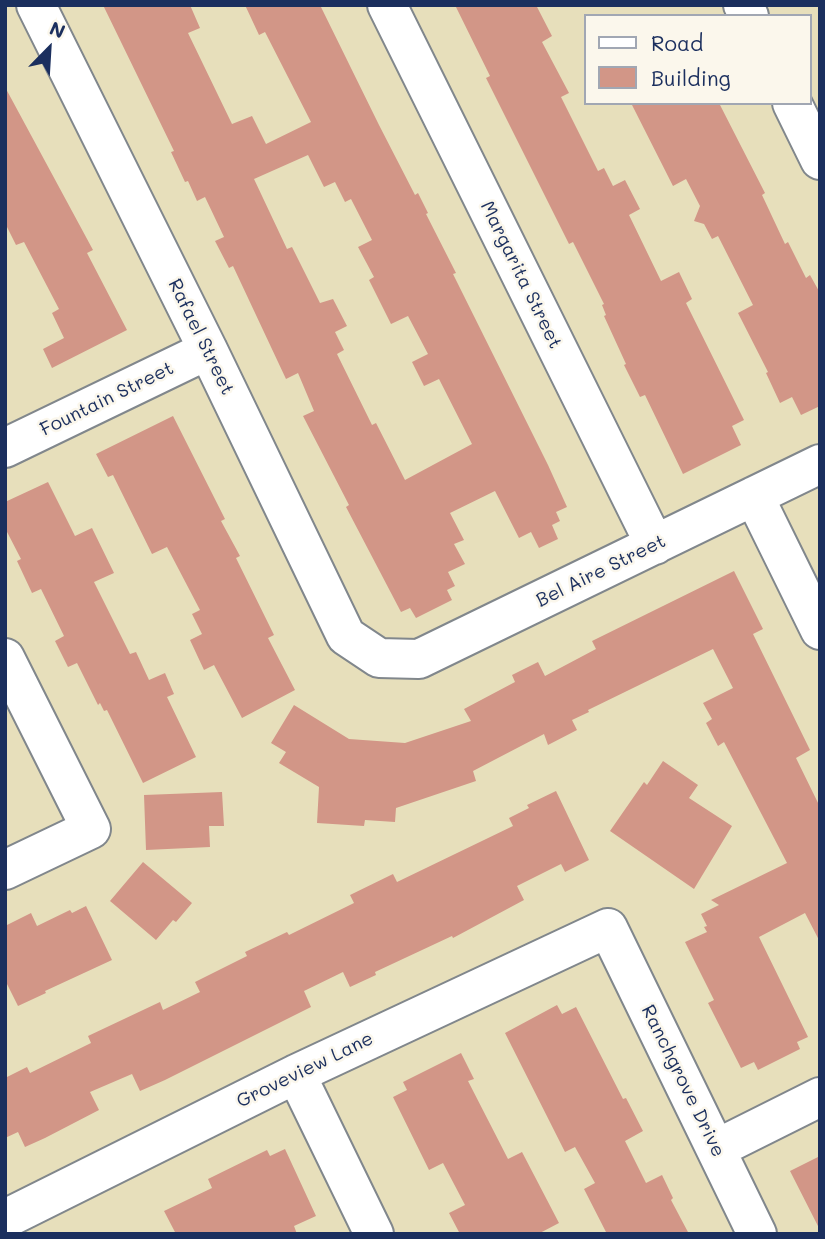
<!DOCTYPE html>
<style>
body{margin:0}
#map{position:relative;width:825px;height:1239px;overflow:hidden;background:#e7dfbb;font-family:Mali,sans-serif}
canvas{display:block}
.frame{position:absolute;inset:0;border:7px solid #1b2f5e;pointer-events:none}
.legend{position:absolute;left:584px;top:14px;width:228px;height:91px;box-sizing:border-box;background:#fbf7ec;border:2px solid #a1a7b3;margin:0;padding:9px 12px;list-style:none;font-size:21px;color:#1b2f5e}
.legend li{display:flex;align-items:center;gap:14px;height:35px}
.legend b{width:35px;border:2px solid #a1a7b3}
.north{position:absolute;left:14px;top:14px;width:70px;height:70px;-webkit-text-stroke:5px #fbf7ec;paint-order:stroke;rotate:24deg;font-size:19px;font-weight:700;line-height:28px;text-align:center;color:#1b2f5e}
.north::after{content:'';display:block;margin:auto;width:24px;height:32px;background:#1b2f5e;clip-path:polygon(50% 0,100% 100%,50% 72%,0 100%)}
</style>
<div id="map">
<canvas width="825" height="1239"></canvas>
<div class="frame"></div>
<ul class="legend">
<li><b style="height:9px;background:#fff"></b>Road</li>
<li><b style="height:19px;background:#d29687"></b>Building</li>
</ul>
<div class="north">N</div>
</div>
<script>
const context = document.querySelector('canvas').getContext('2d');
context.lineJoin = 'round';
function paint(path, color) {
  context.fillStyle = color;
  context.fill(path, 'evenodd');
}
function stroke(path, color, width, dash) {
  context.strokeStyle = color;
  context.lineWidth = width;
  context.lineCap = dash ? 'butt' : 'round';
  context.setLineDash(dash || []);
  context.stroke(path);
}
function drawText(font, color, halo, rows, align = 'center') {
  context.font = font + ' Mali,sans-serif';
  context.lineWidth = 5;
  context.setLineDash([]);
  context.textBaseline = 'middle';
  context.strokeStyle = halo;
  context.fillStyle = color;
  for (const [text, x, y, turn = 0] of rows) {
    context.save();
    context.translate(x, y);
    context.rotate((+turn || 0) * Math.PI / 180);
    context.textAlign = isNaN(turn) ? turn : align;
    if (halo) context.strokeText(text, 0, 0);
    context.fillText(text, 0, 0);
    context.restore();
  }
}
const building = new Path2D(`
 M103,5H190L200,28L188,33L232,124L252,116L266,144L311,122L265,32L259,35L245,5H320L379,125L415,195L418,193L428,213L426,214L456,273L453,274L548,465L567,507L556,512L560,521L552,525L558,539L539,548L531,532L519,538L495,491L450,513L464,540L454,544L465,564L448,572L455,586L447,590L452,600L416,618L410,608L401,612L346,507L349,505L303,416L314,411L298,373L286,379L233,266L229,268L215,241L224,237L205,197L197,201L188,181L185,182L171,152L174,151ZM308,155L324,187L335,182L345,202L351,199L372,240L358,247L374,277L369,280L391,324L408,316L428,354L412,362L424,386L439,379L472,444L405,480L376,423L372,425L337,354L344,350L335,332L347,326L333,299L320,303L292,247L287,249L254,179Z
 M455,5H536L552,36L542,42L569,93L561,97L598,171L604,168L613,186L625,180L640,209L629,215L661,281L679,272L692,299L686,303L744,420L732,426L741,445L683,474L645,395L640,397L624,365L626,364L604,316L606,315L602,305L604,304L573,242L569,244L486,78L490,76Z
 M5,87L93,250L87,253L127,330L52,368L43,349L64,338L52,313L59,309L24,242L16,245L5,223Z
 M631,103H719L765,193L762,195L785,244L788,242L806,278L810,275L820,293V406L801,415L792,397L780,403L766,373L768,372L738,313L753,305L718,236L712,239L704,224L694,221L700,206L686,179L673,186Z
 M173,416L225,519L221,521L240,556L236,558L274,635L268,638L295,690L242,718L214,665L204,670L190,640L202,634L192,614L200,610L167,547L152,554L113,475L108,477L96,454Z
 M48,482L75,536L92,528L114,573L94,582L130,654L136,652L149,680L165,673L174,694L167,697L196,757L143,783L107,710L104,711L100,703L98,705L77,663L68,667L55,641L64,636L41,589L32,593L17,561L21,559L5,528V502Z
 M734,571L763,629L753,634L810,750L796,758L820,807V942L805,913L759,937L808,1037L797,1042L800,1049L758,1070L754,1062L741,1068L708,1003L714,1000L685,942L707,932L704,927L707,926L701,914L719,905L711,900L787,863L724,742L718,746L706,723L712,719L703,703L733,688L713,649L588,710L589,712L572,720L577,730L548,745L544,734L473,771L476,781L396,808L395,822L365,820L364,826L317,823L319,787L279,763L286,752L271,743L294,705L349,739L405,743L471,721L464,709L515,682L512,675L538,662L545,676L596,649L592,641Z
 M663,761L698,785L689,798L732,826L694,889L610,831L644,782L647,785Z
 M556,791L589,860L565,872L561,864L517,886L524,900L453,938L452,936L375,972L376,975L350,987L343,972L304,991L311,1007L165,1080L140,1091L132,1074L90,1092L99,1110L45,1138L25,1147L18,1132L5,1138V1078L27,1067L30,1073L91,1043L88,1036L160,1002L163,1010L200,992L195,982L247,956L245,952L287,932L289,935L354,903L350,895L393,874L397,882L513,826L509,818L529,808L527,805Z
 M222,792L224,826H209L210,847L146,850L144,795Z
 M143,862L192,903L176,922L173,920L156,940L110,901Z
 M86,906L112,960L45,991L46,993L18,1006L5,980V926L31,913L37,926L70,910L72,913Z
 M557,1005L562,1014L576,1007L623,1099L626,1098L643,1131L625,1141L646,1183L662,1175L673,1198L671,1200L689,1234H607L584,1189L595,1183L575,1147L565,1152L505,1033Z
 M461,1053L474,1079L468,1081L508,1159L522,1152L559,1223L538,1234H460L449,1213L465,1205L443,1163L429,1170L393,1097L407,1090L403,1082Z
 M285,1149L316,1216L294,1226L297,1234H176L164,1211L212,1188L208,1179L267,1150L270,1156Z
 M820,1156V1230L790,1171Z`);
const minor = new Path2D(`
 M36,5L208,350L346,636L379,658L419,659L820,464
 M387,5L655,545
 M743,5L749,16
 M792,103L820,160
 M5,448L208,350
 M754,496L820,630
 M5,658L91,829L5,870
 M296,1074L374,1234
 M716,1149L820,1097
 M5,1219L296,1074L608,928L757,1234`);
const streetNames = [
 ["Margarita Street",521,275,64],
 ["Rafael Street",201,337,64],
 ["Fountain Street",107,399,-26],
 ["Bel Aire Street",601,571,-26],
 ["Groveview Lane",305,1070,-26],
 ["Ranchgrove Drive",683,1081,64]
];
paint(building, '#d29687');
stroke(minor, '#81878c', 42);
stroke(minor, '#fff', 38);
drawText('19px', '#1b2f5e', '#fbf7ec', streetNames);
</script>
